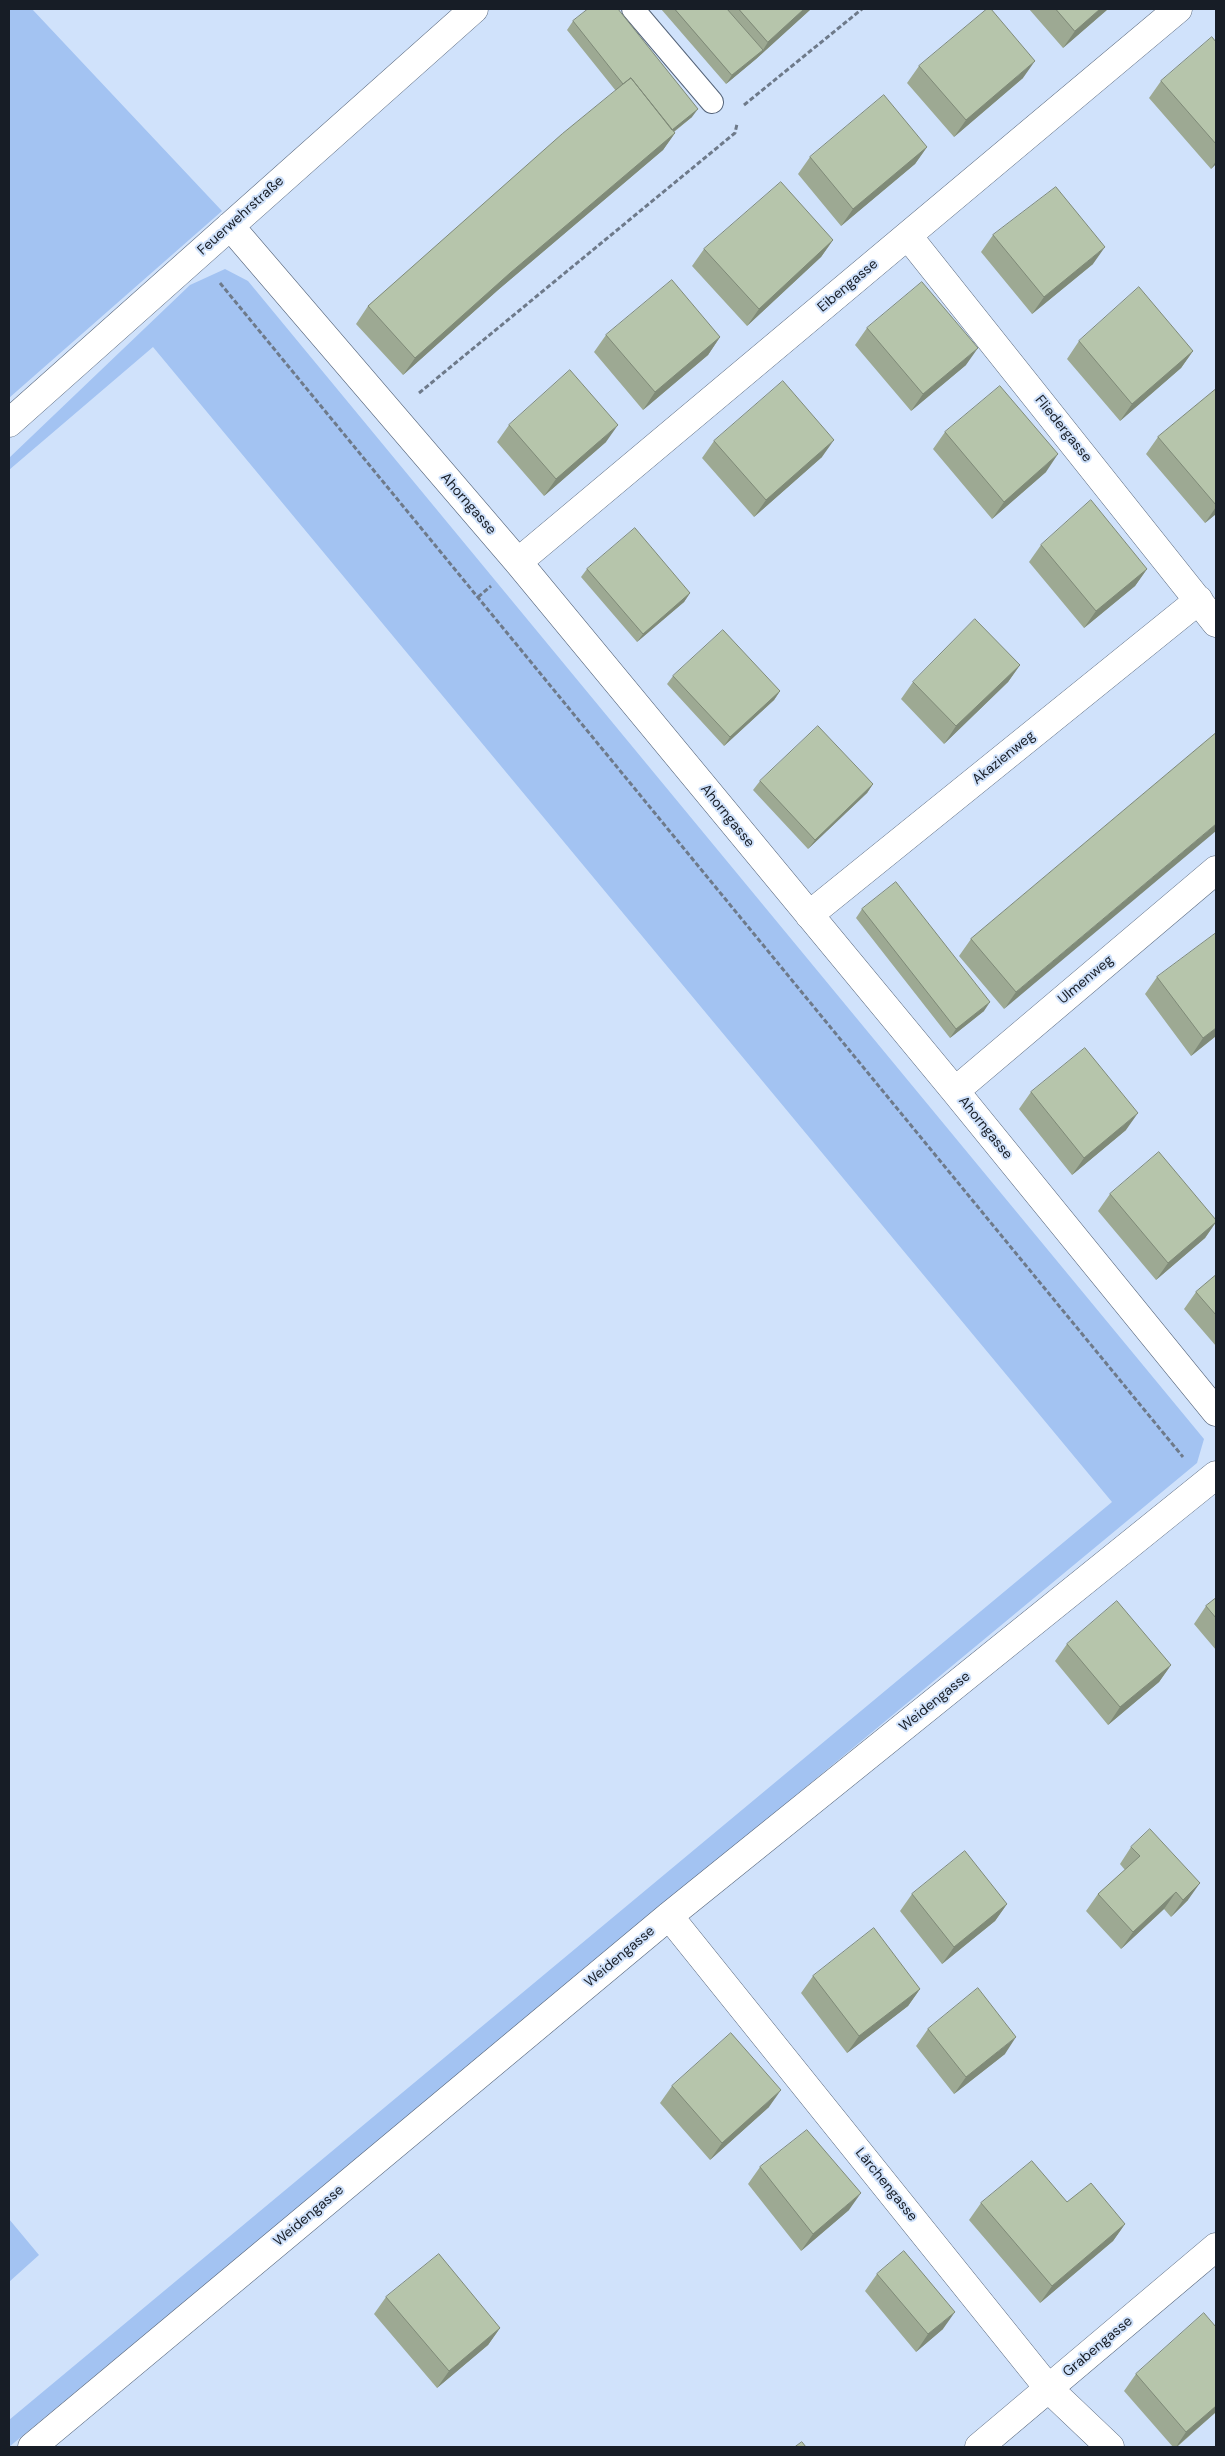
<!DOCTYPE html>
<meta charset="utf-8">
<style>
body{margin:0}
#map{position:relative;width:1225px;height:2456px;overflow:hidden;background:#d0e2fb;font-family:"DM Sans",sans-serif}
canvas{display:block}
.frame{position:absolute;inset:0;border:10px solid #171d26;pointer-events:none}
</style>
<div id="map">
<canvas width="1225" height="2456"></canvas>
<div class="frame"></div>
</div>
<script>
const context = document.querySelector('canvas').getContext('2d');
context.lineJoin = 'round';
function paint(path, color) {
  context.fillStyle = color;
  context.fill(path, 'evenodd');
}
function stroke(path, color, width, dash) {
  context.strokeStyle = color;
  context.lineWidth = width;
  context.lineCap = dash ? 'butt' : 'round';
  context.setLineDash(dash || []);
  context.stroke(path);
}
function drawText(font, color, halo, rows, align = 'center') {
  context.font = font + ' "DM Sans",sans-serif';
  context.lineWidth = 4;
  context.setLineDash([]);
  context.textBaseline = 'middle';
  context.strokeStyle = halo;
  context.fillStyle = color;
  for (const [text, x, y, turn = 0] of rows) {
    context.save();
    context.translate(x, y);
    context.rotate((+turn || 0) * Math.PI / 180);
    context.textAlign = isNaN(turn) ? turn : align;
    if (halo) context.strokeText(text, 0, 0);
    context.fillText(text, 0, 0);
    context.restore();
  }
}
const green = new Path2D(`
 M9,9H32L222,211L9,398Z
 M225,269L248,281L1204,1439L1197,1463L9,2447V2420L1112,1502L153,347L9,470V458L190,285Z
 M9,2219L39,2255L9,2282Z`);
const path = new Path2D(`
 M744,105L862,9
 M220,283L1183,1457
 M419,393L735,133L737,124
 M478,597L491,586`);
const service = new Path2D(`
 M633,9L712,102`);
const minor = new Path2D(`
 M230,226L518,562L955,1091L1216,1412
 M908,236L1216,623
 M9,423L474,9
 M518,562L1178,9
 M809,915L1199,600
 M955,1091L1216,870
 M669,1916L1049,2389L1110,2447
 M32,2447L669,1916L1216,1475
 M979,2447L1216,2247`);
const wall = new Path2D(`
 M661,9H811L756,59L726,84Z
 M1029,9H1108L1063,48Z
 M573,21L692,117L674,132L675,133L663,150L498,290L403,375L356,324L368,306L616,91L567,30Z
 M1216,42V164L1211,169L1149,98L1161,81Z
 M919,66L1023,78L954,137L907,83Z
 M927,147L915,164L841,226L798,174L810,157Z
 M993,235L1093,264L1032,314L981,252Z
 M833,240L821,257L747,326L692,266L704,249Z
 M867,328L966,365L911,411L855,345Z
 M606,335L720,337L708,355L643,410L594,352Z
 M1079,341L1193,351L1181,368L1120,421L1067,359Z
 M1216,389V514L1205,523L1146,454L1158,437Z
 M509,425L606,442L544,496L497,442Z
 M945,432L1046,472L992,519L933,449Z
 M714,441L822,457L754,517L702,458Z
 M1041,545L1147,569L1135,586L1084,628L1029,562Z
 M587,569L690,593L684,602L637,642L581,577Z
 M1020,665L1008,682L944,744L901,699L913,682Z
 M673,676L780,691L774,700L724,746L667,684Z
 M1216,733L1004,1009L959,956L971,939Z
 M760,781L873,784L867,793L808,849L753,790Z
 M862,909L984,1011L950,1038L856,918Z
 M1157,977L1216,1036L1191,1056L1145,994Z
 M1031,1092L1126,1130L1072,1175L1019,1109Z
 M1110,1194L1216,1220V1222L1205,1238L1156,1280L1098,1211Z
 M1216,1275V1346L1184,1309L1196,1292Z
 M1216,1598V1650L1194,1624L1206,1606Z
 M1067,1644L1171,1665L1159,1682L1108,1725L1055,1661Z
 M1131,1847L1188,1900L1171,1917L1164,1909L1121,1949L1086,1911L1098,1894L1125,1870L1120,1864Z
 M912,1894L1007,1904L995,1921L942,1964L900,1911Z
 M813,1976L920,1989L908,2006L847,2053L801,1993Z
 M928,2029L1005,2054L954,2094L916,2046Z
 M672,2086L769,2107L710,2160L660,2103Z
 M760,2167L849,2210L801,2251L748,2184Z
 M1067,2202L1125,2224L1113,2241L1040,2303L969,2220L981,2203Z
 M877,2274L943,2329L916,2352L865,2291Z
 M386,2297L500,2328L488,2345L437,2388L374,2314Z
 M1216,2327V2412L1177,2447H1173L1124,2391L1136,2374Z`);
const shadedWall = new Path2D(`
 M804,9H811L756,59L726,84L732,75L763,50L768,42Z
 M1100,9H1108L1063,48L1075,31Z
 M1035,61L1023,78L954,137L966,120Z
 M698,109L692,117L658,144L664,135Z
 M675,133L663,150L498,290L403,375L415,358L510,273Z
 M927,147L915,164L841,226L853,209Z
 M1216,161V164L1211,169Z
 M833,240L821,257L747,326L759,309Z
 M1105,247L1093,264L1032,314L1044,297Z
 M720,337L708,355L643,410L655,392Z
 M978,348L966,365L911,411L923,394Z
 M1193,351L1181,368L1120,421L1132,404Z
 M618,425L606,442L544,496L556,479Z
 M834,440L822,457L754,517L766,500Z
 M1058,454L1046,472L992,519L1004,502Z
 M1216,507V514L1205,523Z
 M1147,569L1135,586L1084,628L1096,611Z
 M690,593L684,602L637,642L643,634Z
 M1020,665L1008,682L944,744L956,726Z
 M780,691L774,700L724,746L730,737Z
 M873,784L867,793L808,849L815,840Z
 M1216,824V831L1004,1009L1016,992Z
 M990,1002L984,1011L950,1038L956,1029Z
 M1216,1028V1036L1191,1056L1203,1038Z
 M1138,1113L1126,1130L1072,1175L1084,1158Z
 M1216,1222L1205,1238L1156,1280L1168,1263Z
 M1171,1665L1159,1682L1108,1725L1120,1707Z
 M1200,1883L1188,1900L1171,1917L1183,1900Z
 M1176,1892L1164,1909L1121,1949L1133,1932Z
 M1007,1904L995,1921L942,1964L954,1947Z
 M920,1989L908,2006L847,2053L859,2036Z
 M1016,2037L1005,2054L954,2094L966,2077Z
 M781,2090L769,2107L710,2160L722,2143Z
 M861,2193L849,2210L801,2251L813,2234Z
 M1125,2224L1113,2241L1040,2303L1052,2286Z
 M955,2312L943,2329L916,2352L928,2334Z
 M500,2328L488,2345L437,2388L449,2371Z
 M1216,2406V2412L1176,2447L1186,2432Z`);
const building = new Path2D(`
 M588,9H618L698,109L672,130L631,78L623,84L573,21Z
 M675,9H727L763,50L732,75Z
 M739,9H804L768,42Z
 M987,9H991L1035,61L966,120L919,66Z
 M1056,9H1100L1075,31Z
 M1212,37L1216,42V144L1161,81Z
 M631,78L675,133L510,273L415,358L368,306L562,134Z
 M884,95L927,147L853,209L810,157Z
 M781,182L833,240L759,309L704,249Z
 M1056,187L1105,247L1044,297L993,235Z
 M672,280L720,337L655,392L606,335Z
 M922,282L978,348L923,394L867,328Z
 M1139,287L1193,351L1132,404L1079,341Z
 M570,370L618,425L556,479L509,425Z
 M783,381L834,440L766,500L714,441Z
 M1000,386L1058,454L1004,502L945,432Z
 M1216,389V505L1158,437Z
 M1091,500L1147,569L1096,611L1041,545Z
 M635,528L690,593L643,634L587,569Z
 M975,619L1020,665L956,726L913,682Z
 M723,630L780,691L730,737L673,676Z
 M818,726L873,784L815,840L760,781Z
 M1216,733V824L1016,992L971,939Z
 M896,882L990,1002L956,1029L862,909Z
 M1216,933V1028L1203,1038L1157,977Z
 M1085,1048L1138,1113L1084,1158L1031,1092Z
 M1159,1152L1216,1220V1222L1168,1263L1110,1194Z
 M1216,1275V1315L1196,1292Z
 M1216,1598V1618L1206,1606Z
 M1117,1601L1171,1665L1120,1707L1067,1644Z
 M1150,1829L1200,1883L1183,1900L1176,1892L1133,1932L1098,1894L1140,1856L1131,1847Z
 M965,1851L1007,1904L954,1947L912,1894Z
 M874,1928L920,1989L859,2036L813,1976Z
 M978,1988L1016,2037L966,2077L928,2029Z
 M731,2033L781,2090L722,2143L672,2086Z
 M807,2130L861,2193L813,2234L760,2167Z
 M1032,2161L1067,2202L1091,2183L1125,2224L1052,2286L981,2203Z
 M904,2251L955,2312L928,2334L877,2274Z
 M439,2254L500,2328L449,2371L386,2297Z
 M1204,2313L1216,2327V2406L1186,2432L1136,2374Z
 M802,2442L806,2447H795Z`);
const streetNames = [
 ["Feuerwehrstraße",241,216,-42],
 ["Eibengasse",848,286,-40],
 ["Fliedergasse",1063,429,51],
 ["Ahorngasse",468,504,49],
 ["Akazienweg",1004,758,-39],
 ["Ahorngasse",727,816,51],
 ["Ulmenweg",1086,980,-40],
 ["Ahorngasse",985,1128,51],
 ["Weidengasse",935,1702,-39],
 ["Weidengasse",620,1957,-40],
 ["Lärchengasse",886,2185,51],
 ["Weidengasse",309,2216,-40],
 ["Grabengasse",1098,2347,-40]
];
paint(green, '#a3c3f2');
stroke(service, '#55647a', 24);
stroke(minor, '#55647a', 29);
stroke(path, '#6e7a8a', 3, [5, 2.5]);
stroke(service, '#fff', 22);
stroke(minor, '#fff', 28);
paint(wall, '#9da993');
paint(shadedWall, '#7f8a78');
paint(building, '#b6c5ab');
stroke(building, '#7f8a78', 1);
drawText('14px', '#171d26', '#d0e2fb', streetNames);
</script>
